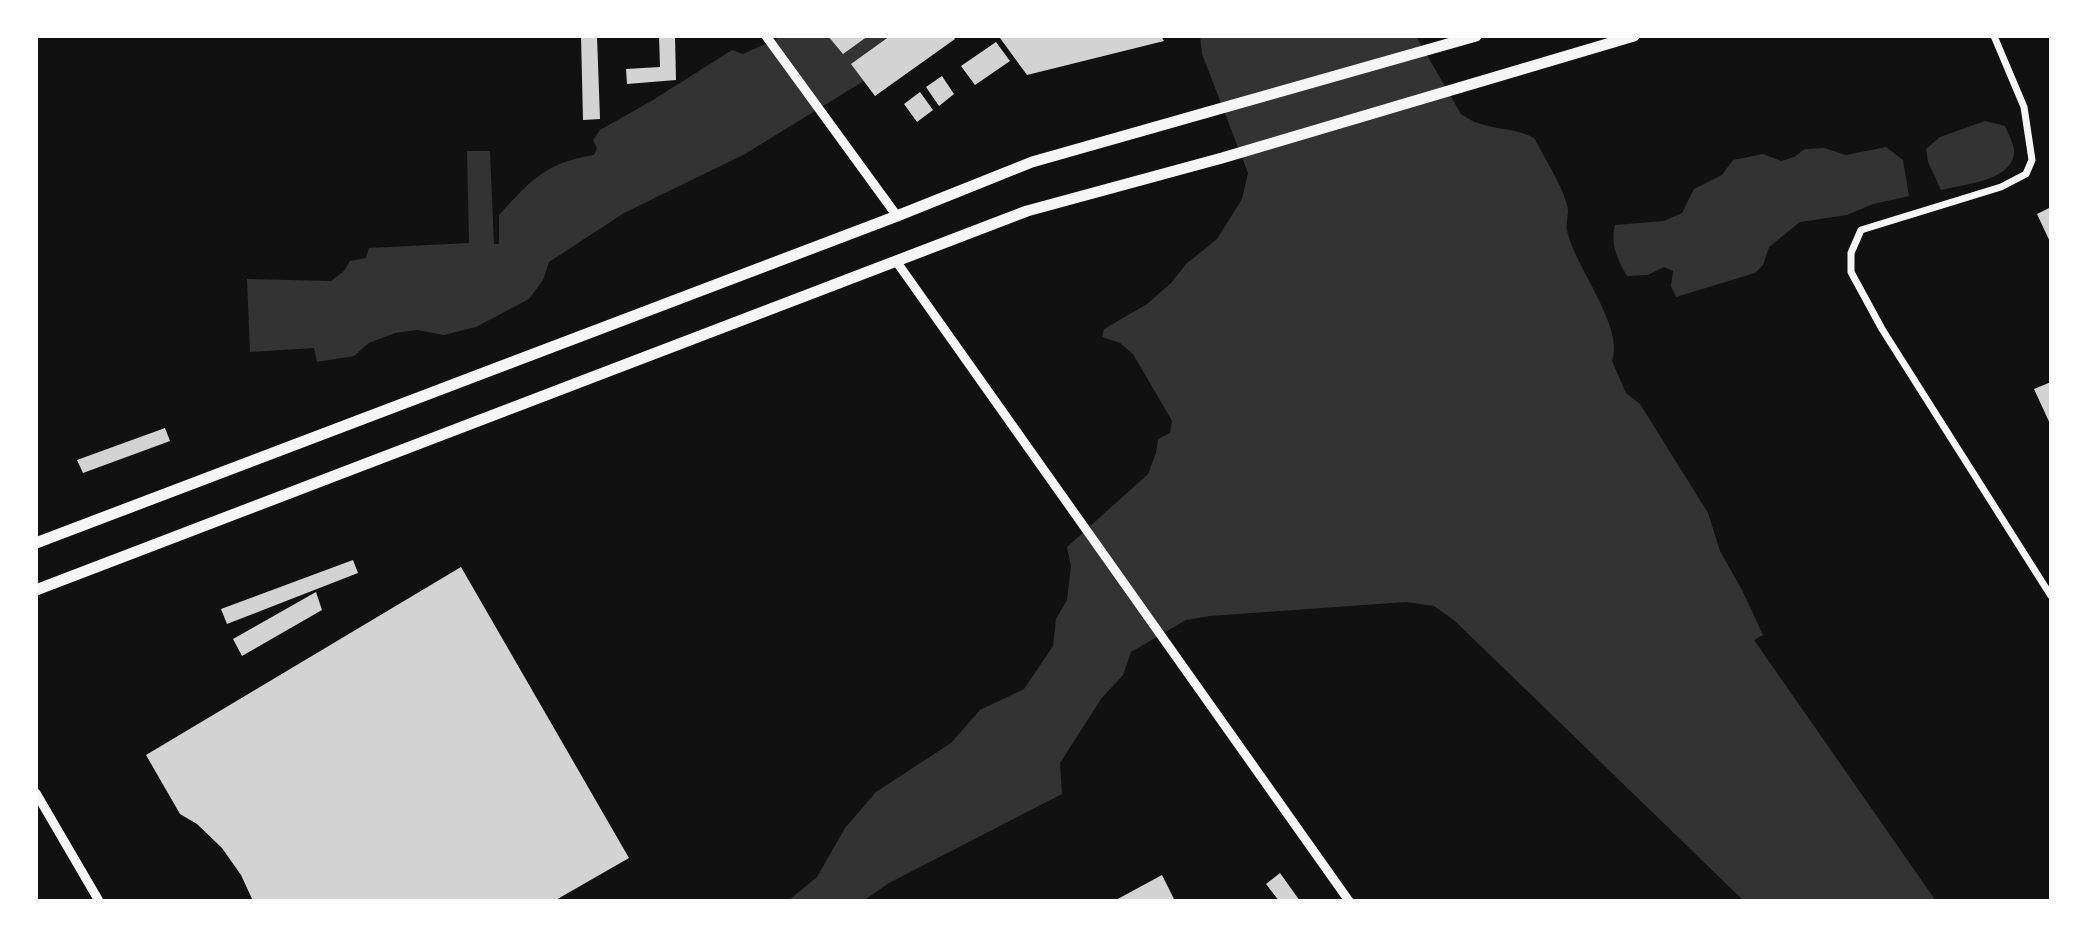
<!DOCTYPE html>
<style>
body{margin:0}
#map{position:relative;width:2087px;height:937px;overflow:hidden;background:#111;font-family:"Source Sans 3",sans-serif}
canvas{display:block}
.frame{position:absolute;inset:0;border:38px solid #fff;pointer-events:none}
</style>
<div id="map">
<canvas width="2087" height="937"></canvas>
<div class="frame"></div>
</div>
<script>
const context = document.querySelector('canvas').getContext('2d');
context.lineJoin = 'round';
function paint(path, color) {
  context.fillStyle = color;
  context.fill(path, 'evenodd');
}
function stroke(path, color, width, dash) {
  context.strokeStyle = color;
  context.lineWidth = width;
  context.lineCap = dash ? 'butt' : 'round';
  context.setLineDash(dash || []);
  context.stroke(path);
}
const water = new Path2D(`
 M783,36H937L745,154L624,213L549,262L543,280L529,299L476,327L444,335L417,330L395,333L369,343L354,356L317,362L314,348L250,352L247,279L331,281L344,271L350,261L366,258L369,248L469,243L467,151H490L494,244H499V215C531,180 545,163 594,155L597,148L593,140L600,130L653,100L732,50L743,54Z
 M1200,36H1416L1461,114C1485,132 1517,126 1535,139C1545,160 1561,183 1567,205C1570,213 1565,222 1567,230C1574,266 1625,327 1612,361L1626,393L1640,404L1708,513L1720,551L1742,590L1763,635L1754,640L1936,901H1744L1455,621L1434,606L1406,602L1210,616L1186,620L1131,652L1123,675L1101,699L1060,763L1062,794L889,883L863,901H788L817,877L845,828L876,792L951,743L980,710L1024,689L1053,646L1056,619L1067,600L1071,566L1067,547L1148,474L1156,453L1158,439L1170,433L1172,421L1133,354L1120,343L1102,337L1104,329L1147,304L1171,283L1186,264L1217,239L1242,199L1248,173L1202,54Z
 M1985,121L2005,126C2008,133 2013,143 2014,150C2015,181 1964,184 1941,190L1928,162L1926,149L1940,137Z
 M1886,147L1903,160L1909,196L1873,204L1847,215L1800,222L1769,247L1763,265L1755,273L1676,297L1671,286L1673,271L1664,267L1648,275L1627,276C1618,260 1610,244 1615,225L1664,221L1682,213L1694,189L1722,175L1733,160L1763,154L1781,161L1794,157L1805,149L1824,148L1846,155Z`);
const building = new Path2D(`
 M581,36H597L600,119L583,120Z
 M659,36H675L676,80L627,84L626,69L660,67Z
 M828,36H868L843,54Z
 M890,36H953L955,39L875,96L851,64Z
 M1003,36H1161L1164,41L1027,75L1000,38Z
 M996,42L1010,61L975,85L961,66Z
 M942,76L954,94L939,106L926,87Z
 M920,92L933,110L917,122L904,104Z
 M2051,207V244L2037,214Z
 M2051,382V426L2034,389Z
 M165,428L170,441L83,473L77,460Z
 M353,560L358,573L227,624L221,609Z
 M461,567L629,858L554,901H253L241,875L222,848L197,824L180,814L146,755Z
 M316,592L322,610L242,656L233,639Z
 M1280,873L1300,901H1279L1266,884Z
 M1162,875L1175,901H1114Z`);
const minor = new Path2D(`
 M1994,36L2024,107L2032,160L2026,174L2001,187L1861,230L1851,253V272L1882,329L2051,596`);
const tertiary = new Path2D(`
 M766,36L897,216
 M896,261L1349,901
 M36,793L99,901`);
const primary = new Path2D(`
 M36,543L897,216L1032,162L1476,36
 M36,590L1027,211L1222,158L1634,36`);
paint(water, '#333');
paint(building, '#d3d3d3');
stroke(minor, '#f5f5f5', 7);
stroke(tertiary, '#f5f5f5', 9);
stroke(primary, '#f5f5f5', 11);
</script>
